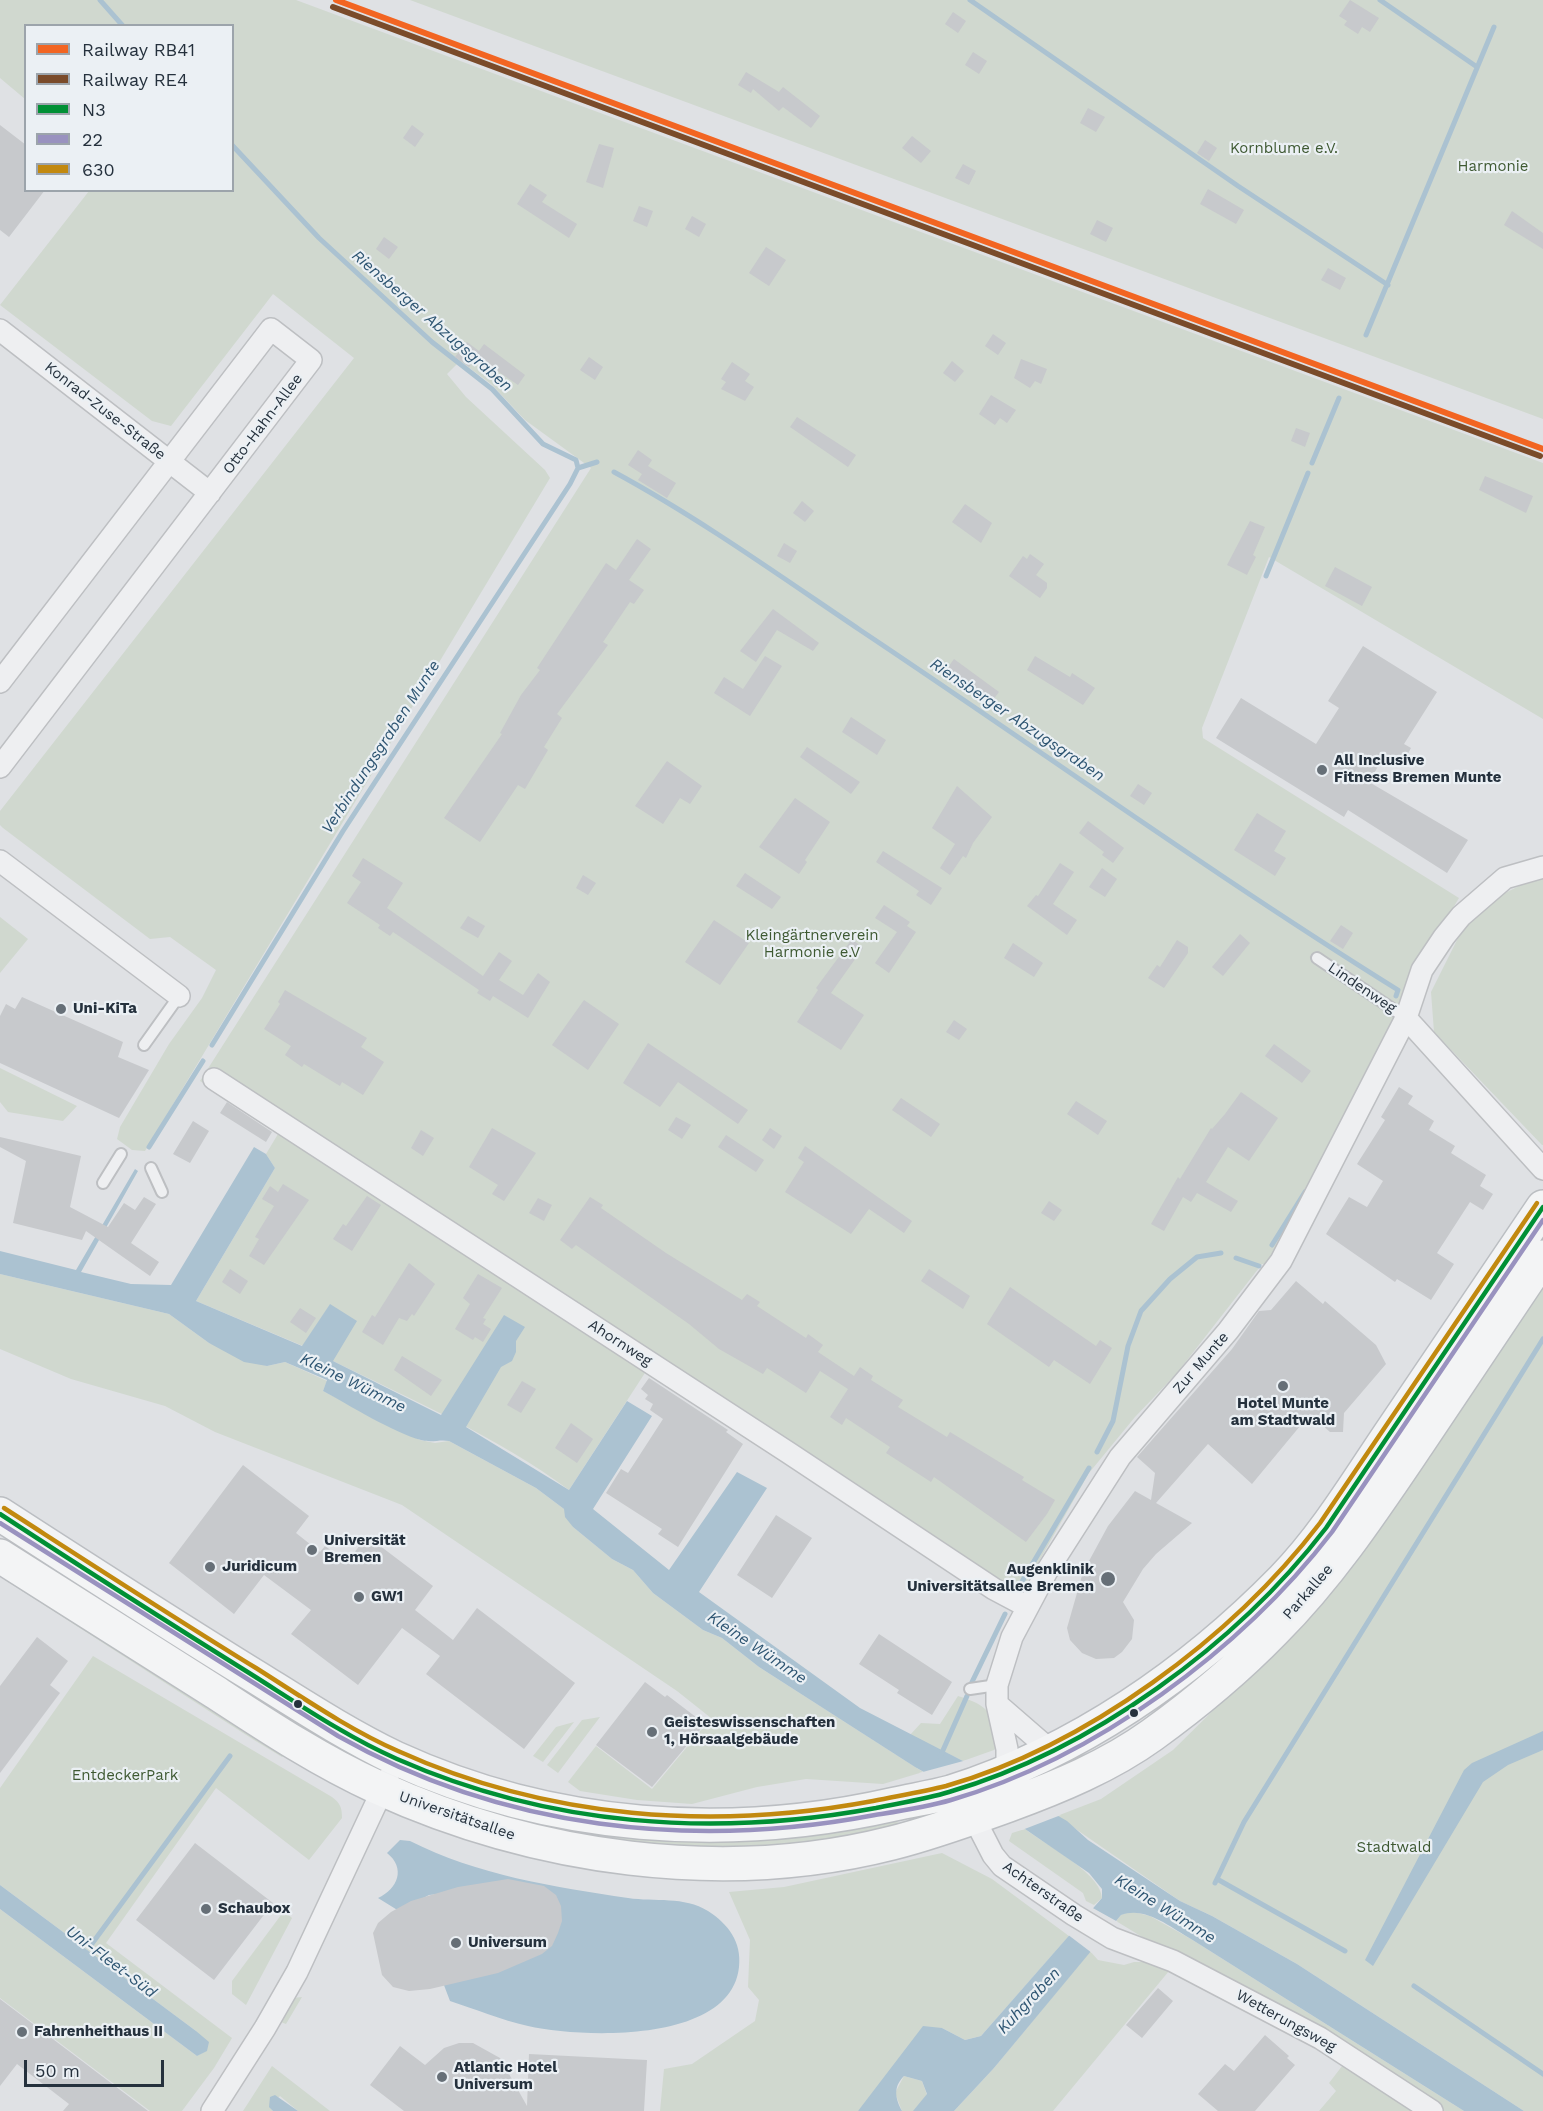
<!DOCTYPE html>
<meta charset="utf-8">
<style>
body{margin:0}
#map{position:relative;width:1543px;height:2111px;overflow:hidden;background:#dfe1e4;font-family:"Work Sans",sans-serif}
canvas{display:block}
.legend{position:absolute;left:24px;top:24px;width:210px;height:168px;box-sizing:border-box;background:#ebf0f4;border:2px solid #9ca4ab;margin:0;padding:8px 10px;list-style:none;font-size:18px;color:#25313d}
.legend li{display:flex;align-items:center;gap:12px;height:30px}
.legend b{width:30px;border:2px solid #9ca4ab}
.scale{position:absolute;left:24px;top:2060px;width:140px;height:27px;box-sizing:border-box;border:3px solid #25313d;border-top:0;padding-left:8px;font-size:18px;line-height:21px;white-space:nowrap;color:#25313d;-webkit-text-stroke:4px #ebf0f4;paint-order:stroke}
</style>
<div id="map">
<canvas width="1543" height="2111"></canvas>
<ul class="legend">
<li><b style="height:8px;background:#f26522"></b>Railway RB41</li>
<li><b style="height:8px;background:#7a4b2a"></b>Railway RE4</li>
<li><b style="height:8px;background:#009035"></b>N3</li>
<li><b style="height:8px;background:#9992bf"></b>22</li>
<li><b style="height:8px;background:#c2890f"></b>630</li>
</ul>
<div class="scale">50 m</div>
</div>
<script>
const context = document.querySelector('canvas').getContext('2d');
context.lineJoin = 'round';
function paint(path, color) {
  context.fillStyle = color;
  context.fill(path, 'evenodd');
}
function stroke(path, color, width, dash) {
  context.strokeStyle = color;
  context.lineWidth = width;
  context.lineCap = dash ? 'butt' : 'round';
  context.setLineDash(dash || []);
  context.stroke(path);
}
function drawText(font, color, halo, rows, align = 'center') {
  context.font = font + ' "Work Sans",sans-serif';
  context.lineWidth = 4.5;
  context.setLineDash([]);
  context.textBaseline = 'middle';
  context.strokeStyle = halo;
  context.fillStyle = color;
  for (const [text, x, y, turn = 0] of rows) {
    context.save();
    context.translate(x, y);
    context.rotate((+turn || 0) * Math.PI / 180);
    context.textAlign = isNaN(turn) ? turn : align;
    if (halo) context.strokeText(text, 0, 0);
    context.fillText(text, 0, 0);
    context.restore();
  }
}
const green = new Path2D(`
 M0,0H296L1543,463V719L1269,557L1202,728L1203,738L1459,898L1404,990L1398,1025L1271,1265L1262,1264L1177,1373L1135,1417L1089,1473L1021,1593L1010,1591L654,1359L569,1490C498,1437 412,1400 333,1361L330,1305L303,1346L196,1301L275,1168L266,1154L281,1129L200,1081L591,468L525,420L491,384L460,361L447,374L466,397L545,470L550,478L145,1151L132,1150L117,1139L120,1127L169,1044L202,998L216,970L170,937L150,939L3,828L0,825V811L354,358L273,294L171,426L152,421L0,305L89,191L232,190V26H26L25,99L0,78Z
 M410,0H1543V419Z
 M1543,878V1145H1542L1434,1032L1431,992L1464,926L1497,897L1525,883Z
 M0,917L28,939L0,973Z
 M0,1068L77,1106L63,1121L8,1112L0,1102Z
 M1543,1272V2111H1524L1297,1964L1212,1916L1180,1901L1057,1816L1101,1799L1173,1750L1248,1676Z
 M0,1274L169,1314L209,1343L267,1366L285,1362L327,1381L323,1391L420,1440L435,1443L449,1441L536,1488L564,1509L573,1527L612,1559L633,1570L653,1593L703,1630L722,1638L759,1667L923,1772L883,1784L806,1779L757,1787L692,1804L637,1800L580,1791L568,1782L596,1746L652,1789L711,1718L677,1691L402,1505L215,1432L165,1406L71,1379L0,1349Z
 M12,1577L287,1750L282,1757L254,1740L5,1580Z
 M93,1656L332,1797C340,1803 342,1807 342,1818L309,1860L216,1788L106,1943L232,2038L214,2068L182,2111H150L0,1998V1909L197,2056L206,2051L196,2031L0,1885V1788Z
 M958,1696C988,1705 994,1714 1002,1742L994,1750L963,1761L910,1735L921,1723L940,1724Z
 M600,1717L558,1773L547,1765L582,1720Z
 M574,1722L543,1762L533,1756L556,1727Z
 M422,1788L512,1818L565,1828L891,1817L905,1828L853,1840L710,1853L507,1826Z
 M1025,1829C1046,1845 1101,1873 1102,1898L1094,1905L1086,1901L1083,1893L1009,1841L1012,1833Z
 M942,1853L992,1879L1069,1936L981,2036L965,2040L942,2028L858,2111H660L664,2069L692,2064L755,2021L759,2000L748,1987L750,1940L729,1892L784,1887Z
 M284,1911L292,1918L246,2005L232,1994V1981Z
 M1130,1911L1150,1916L1191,1939L1464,2111H1319L1336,2091L1329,2083L1346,2061L1116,1921L1121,1915Z
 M1090,1951L1098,1960L1124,1965L1134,1962H1150L1169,1971L1053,2111H954L994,2068Z
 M302,1997L286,2024L278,2021L292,1998Z
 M272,2066L330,2111H298L280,2096L269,2106L273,2111H243Z
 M904,2076L922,2081L927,2095L914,2111H902L895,2093Z`);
const water = new Path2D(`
 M254,1147L266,1154L275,1168L196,1301L302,1346L330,1304L357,1321L333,1361L441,1415L504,1315L525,1327L516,1341V1352L512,1361L501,1367L466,1427L569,1490L627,1401L652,1416L593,1509L669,1570L737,1472L767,1488L699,1592L860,1708L963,1761L1067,1821L1088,1840L1180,1901L1212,1916L1297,1964L1524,2111H1464L1191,1939C1170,1927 1145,1906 1121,1915L994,2068L954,2111H913L927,2094L922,2081L904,2076C893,2087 895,2098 902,2111H858L923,2026L942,2028L965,2040L981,2036L1102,1898V1889L1089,1873L1025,1829L915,1767L759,1667L722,1638L703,1630L653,1593L633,1570L612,1559L573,1527L565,1517L564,1509L536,1488L449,1441C440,1439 432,1443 421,1440C394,1433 349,1405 323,1391L327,1380L285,1362L267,1366L244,1362L209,1343L169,1314L0,1274V1251L76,1270L135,1169L138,1171L81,1272L131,1284L171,1285Z
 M1543,1731V1750L1508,1765L1483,1782L1373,1966L1365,1960L1464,1770L1472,1763Z
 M400,1840L410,1841C477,1875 554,1887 628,1898C655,1902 684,1896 708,1911C728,1924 742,1942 739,1967C731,2044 581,2038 528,2026C501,2020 475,2009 450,2001L442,1980L466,1891L429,1895L399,1911L378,1898C398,1889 406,1868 387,1853Z
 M0,1885L196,2031L209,2042L207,2051L197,2056L0,1909Z
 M275,2095L298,2111H273L269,2107L270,2097Z`);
const pier = new Path2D(`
 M967,1760L1061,1815L1022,1830L919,1773Z
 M1091,1907L1118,1922L1092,1953L1067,1934Z`);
const stream = new Path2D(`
 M100,0L123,26
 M970,0L1238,186L1388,285
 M1380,0L1477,67
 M232,145L319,238L432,342L492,389L543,444L576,460L578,468
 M1366,335L1494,27
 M1312,463L1339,398
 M578,468L597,462
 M614,472C699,518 780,576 860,630C1040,750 1215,876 1398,990L1396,996
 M1266,576L1308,473
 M212,1045L343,831L570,484L578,468
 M149,1147L203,1061
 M1272,1245L1305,1192
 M1236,1258L1259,1266
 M1097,1452L1113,1421L1128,1346L1141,1311L1170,1279L1197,1257L1221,1253
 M1017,1590L1089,1468
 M972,1682L1005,1614
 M940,1757L967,1696
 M1217,1879L1345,1951
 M1215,1883L1244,1822L1543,1339
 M91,1945L230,1756
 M1414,1986L1543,2074`);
const building = new Path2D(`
 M1350,0L1379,18L1370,32L1362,27L1358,34L1344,25L1347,21L1339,16Z
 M953,12L966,21L958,33L945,24Z
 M973,52L987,61L979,74L965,65Z
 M746,72L779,92L783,87L820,116L811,128L783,107L779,111L753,89L751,93L738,85Z
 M1088,108L1105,117L1096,132L1080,123Z
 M0,125L26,145V190H45L9,237L0,230Z
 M412,125L424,134L415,147L403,138Z
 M912,136L931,151L921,163L902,148Z
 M1205,140L1217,148L1209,161L1197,153Z
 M599,144L614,148L603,188L586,182Z
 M963,164L976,171L969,185L955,178Z
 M530,184L547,195L542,202L577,224L569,238L517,204Z
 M1208,189L1244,210L1236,224L1200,204Z
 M639,206L653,211L647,227L633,221Z
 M1512,211L1543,233V249L1504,225Z
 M692,216L706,224L699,237L685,229Z
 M1097,220L1113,228L1106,242L1090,234Z
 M384,237L398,247L389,259L376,249Z
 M766,247L786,260L769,286L749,273Z
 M1328,268L1346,278L1340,290L1321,280Z
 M993,334L1006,343L998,355L985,346Z
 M467,342L479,351L484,344L525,375L518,385L477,357L469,367L455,357Z
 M589,357L603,367L595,380L580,370Z
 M1021,359L1047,369L1041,384L1035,381L1030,388L1014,378Z
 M952,361L964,371L955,382L943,373Z
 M732,362L750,374L745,381L754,387L745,401L721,389L726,382L721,379Z
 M991,395L1016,410L1007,423L1000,418L995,425L979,414Z
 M797,417L856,455L848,467L790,427Z
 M1296,428L1310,433L1305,447L1291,441Z
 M638,450L652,460L648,466L676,483L667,498L638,480L642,474L628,465Z
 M1485,476L1533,496L1526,513L1479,490Z
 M802,501L814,511L805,522L793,513Z
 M965,504L992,523L981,543L952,522Z
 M1250,521L1265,527L1253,555L1256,557L1247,575L1227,565Z
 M637,539L651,549L629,580L644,590L634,604L630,602L603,642L608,645L557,714L562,718L544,747L548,750L525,789L518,785L480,842L444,818L502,734L500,733L521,695L540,670L537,668L606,563L616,570Z
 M784,543L797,551L790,563L777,556Z
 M1030,554L1044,564L1036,575L1047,583V588L1040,598L1009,576L1023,556L1027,559Z
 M1335,567L1372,587L1362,606L1325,586Z
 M773,609L819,643L813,651L777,630L756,662L740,651Z
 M1363,646L1437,692L1404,744L1411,748L1405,759L1384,756L1369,782L1468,840L1447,873L1348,810L1344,817L1216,738L1241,698L1316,744L1339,708L1328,701Z
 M765,656L782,666L750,716L714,693L724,677L743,689Z
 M1035,656L1070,677L1072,673L1095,688L1083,705L1027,670Z
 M954,659L999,692L990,704L946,670Z
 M851,717L886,740L877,755L842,732Z
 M807,747L860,782L851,794L800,757Z
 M667,761L702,786L690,804L680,798L663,824L635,806Z
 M1138,784L1152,793L1144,805L1130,796Z
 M957,786L992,817L973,843L966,858L963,856L950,875L940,868L955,844L932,828Z
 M795,798L830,822L805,860L807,862L799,874L759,847Z
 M1257,813L1286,831L1274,851L1286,858L1275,876L1234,850Z
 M1088,821L1124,848L1113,863L1102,855L1104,852L1079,833Z
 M883,851L942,888L931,905L916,895L919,891L876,862Z
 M363,858L403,883L387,908L483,976L499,952L512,961L499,980L523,995L538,973L550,982L528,1018L493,996L490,1001L477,993L479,990L393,932L390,936L378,928L380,925L347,903L361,882L352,876Z
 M1060,863L1074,872L1053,904L1077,920L1067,935L1027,906L1036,895L1038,896Z
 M1102,868L1117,879L1105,897L1089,887Z
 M745,873L781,897L772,909L736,886Z
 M583,875L596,883L588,895L576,888Z
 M884,905L910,922L907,926L916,932L889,973L875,963L897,932L875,918Z
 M468,916L485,926L478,938L460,928Z
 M714,920L749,943L720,985L685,962Z
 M1341,925L1353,933L1343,949L1330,941Z
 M1240,934L1250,943L1223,976L1212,967Z
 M852,939L863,948L831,993L864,1015L841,1050L797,1022L818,990L816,988Z
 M1177,940L1188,947V953L1164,988L1148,978L1157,965L1160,967Z
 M1013,943L1043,963L1034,977L1004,958Z
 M285,990L367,1038L361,1047L384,1062L363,1095L342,1082L340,1086L304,1064L302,1067L285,1055L291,1046L264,1029L280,1004L278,1002Z
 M22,997L123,1042L118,1057L149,1070L119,1118L0,1063V1016L6,1004L15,1009Z
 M584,1000L619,1024L588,1070L552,1045Z
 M954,1020L967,1029L959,1040L946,1032Z
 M648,1043L748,1110L738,1124L678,1082L660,1107L623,1083Z
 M1274,1044L1311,1071L1302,1083L1265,1056Z
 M1399,1087L1413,1096L1408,1104L1434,1121L1429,1130L1455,1146L1451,1153L1486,1175L1480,1186L1493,1194L1483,1210L1470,1202L1437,1253L1454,1264L1431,1300L1397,1279L1395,1282L1326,1234L1349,1197L1367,1207L1383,1181L1357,1164L1385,1120L1381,1117Z
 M1241,1092L1278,1118L1249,1161L1228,1147L1206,1182L1238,1201L1231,1212L1197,1193L1191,1202L1183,1197L1164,1231L1151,1224L1178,1177L1180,1179L1211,1128L1212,1129L1225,1114Z
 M901,1098L940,1124L931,1137L892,1110Z
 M1076,1101L1107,1121L1098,1135L1067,1114Z
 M227,1102L272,1132L266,1142L220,1113Z
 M676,1117L691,1125L682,1139L668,1130Z
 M193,1121L209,1131L190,1163L173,1154Z
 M492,1128L536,1153L504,1201L492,1194L498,1185L469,1167Z
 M770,1128L782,1136L774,1149L762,1140Z
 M421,1130L434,1138L423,1156L411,1148Z
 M726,1135L764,1160L756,1172L718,1147Z
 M0,1137L81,1156L70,1207L108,1227L124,1203L135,1210L144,1197L156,1204L131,1243L159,1262L150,1276L86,1231L82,1240L13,1223L26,1161L0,1147Z
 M805,1146L912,1221L904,1233L869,1209L851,1234L785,1192L804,1162L798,1158Z
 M283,1184L309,1200L264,1265L249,1256L259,1239L255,1237L274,1206L262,1199L270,1186L278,1192Z
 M367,1196L381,1205L352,1251L333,1239L343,1224L346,1226Z
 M590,1197L603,1205L601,1208L666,1253L742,1300L747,1294L760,1302L757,1306L806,1338L808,1334L823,1345L818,1352L854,1376L860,1367L873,1376L871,1380L903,1400L898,1407L947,1437L950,1432L1024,1477L1022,1480L1055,1500L1047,1514L1026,1542L934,1477L931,1482L886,1453L890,1447L846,1418L842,1425L830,1417L848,1389L820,1371L806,1393L767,1368L763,1374L719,1349L689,1324L576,1245L572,1249L560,1240Z
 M538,1198L552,1205L544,1221L529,1213Z
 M1049,1201L1062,1210L1054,1221L1041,1213Z
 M409,1263L435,1284L414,1316L412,1314L407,1321L399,1318L383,1345L362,1332L372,1315L375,1317Z
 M230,1269L248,1281L240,1294L222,1282Z
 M929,1269L970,1296L963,1309L921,1281Z
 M478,1274L502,1288L483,1318L486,1319L483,1324L491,1329L483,1342L475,1337L473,1340L455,1329L470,1304L463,1298Z
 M1296,1281L1323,1304L1325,1301L1376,1345L1386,1364L1344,1413L1343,1432H1330L1310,1414L1252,1484L1208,1444L1156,1503L1192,1523L1156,1554L1143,1569L1123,1602L1134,1620L1132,1639L1122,1652L1114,1658L1096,1659L1082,1653L1070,1640L1067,1628L1083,1572L1108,1526L1135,1491L1151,1500L1155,1473L1137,1457L1232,1349L1259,1311L1271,1310Z
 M1010,1287L1096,1346L1100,1340L1112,1348L1090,1384L1054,1360L1049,1367L987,1324Z
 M300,1308L316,1318L306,1333L290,1322Z
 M402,1356L442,1380L431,1396L394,1370Z
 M649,1378L728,1430L726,1432L743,1444L678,1547L658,1534L662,1529L606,1493L621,1469L628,1473L663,1419L650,1410L653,1404L645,1399L648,1395L641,1389Z
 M522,1381L536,1389L521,1413L507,1405Z
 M571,1423L593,1439L577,1463L555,1448Z
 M243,1465L309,1516L296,1533L320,1552L325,1546L347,1562L367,1536L433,1586L415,1610L453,1640L477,1608L575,1683L524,1749L426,1674L440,1656L402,1628L358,1685L291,1634L311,1610L264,1575L234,1614L169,1563Z
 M776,1515L812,1538L772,1598L737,1575Z
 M879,1634L952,1682L932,1715L897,1693L899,1690L859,1664Z
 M37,1637L68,1661L50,1685L60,1693L0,1773V1686Z
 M645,1682L665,1697L667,1695L705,1724L652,1787L596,1745Z
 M195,1843L273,1903L214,1980L136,1920Z
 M508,1879L544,1886L556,1895L561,1906L562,1921L558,1933L552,1946L542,1954L498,1973L430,1989L409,1991L393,1987L382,1975L373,1933L378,1923L391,1912L411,1901L458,1887Z
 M1158,1988L1173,2001L1142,2038L1126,2025Z
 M0,1999L148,2111H63L69,2104L17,2064L0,2086Z
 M1265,2035L1289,2056L1287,2058L1295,2065L1255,2111H1218L1198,2094L1225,2064L1234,2071Z
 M459,2043H473L500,2058L527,2106L529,2054L647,2060L644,2111H404L370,2085L400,2046L425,2065L444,2048Z`);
const lane = new Path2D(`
 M1317,958L1406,1018
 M144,1045L179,996
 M151,1168L162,1192
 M103,1183L121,1154
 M970,1689L997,1685`);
const street = new Path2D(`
 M0,330L210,493
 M0,682L271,329L311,360L0,767
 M0,861L179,996
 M1406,1018L1543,1169
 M214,1079L789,1453L994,1589L1026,1606
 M997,1704L1050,1750
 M1007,1770V1749L997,1704V1685L1012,1637L1047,1571L1120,1457L1228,1331L1281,1261L1406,1018L1422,970L1444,937L1461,916L1505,878L1543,867
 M966,1810L974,1818L993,1855L1002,1866L1074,1915L1112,1938L1173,1961L1320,2038L1432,2111
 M212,2111L265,2028L297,1972L388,1778`);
const primary = new Path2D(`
 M0,1514C85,1569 170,1624 256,1677C301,1705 347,1735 395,1758C552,1830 728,1842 895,1804C913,1800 933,1797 951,1792C1077,1752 1191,1673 1283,1579C1324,1537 1356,1484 1389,1435C1441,1359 1492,1283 1543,1207
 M0,1556C72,1601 143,1647 215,1692C267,1726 320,1761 377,1787C535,1859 723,1886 892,1843C932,1833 970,1819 1009,1805C1058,1787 1109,1766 1152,1735C1195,1704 1237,1669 1274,1631C1330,1575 1373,1510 1417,1445C1459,1382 1501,1320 1543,1257`);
const bus1 = new Path2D(`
 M0,1514C84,1569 169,1623 254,1676C300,1705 347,1737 397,1759C549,1826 713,1838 876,1808C900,1803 926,1799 949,1792C1092,1750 1236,1645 1326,1528L1543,1207`);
const bus2 = new Path2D(`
 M0,1523L338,1736C502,1829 691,1850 875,1815C900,1811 927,1807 951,1800C1095,1758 1241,1650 1332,1532L1543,1220`);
const bus3 = new Path2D(`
 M4,1508C88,1562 171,1616 256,1668C302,1697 348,1729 398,1751C548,1819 713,1831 873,1801C897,1796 922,1792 946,1786C1086,1746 1232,1638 1320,1523L1537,1203`);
const rail1 = new Path2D(`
 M336,0L1543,449`);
const rail2 = new Path2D(`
 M333,7L1540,456`);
const markers = [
 [1322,770,6,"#666f77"],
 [61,1009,6,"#666f77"],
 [1283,1386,6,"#666f77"],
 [312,1550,6,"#666f77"],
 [210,1567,6,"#666f77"],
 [1108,1579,8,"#666f77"],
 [359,1597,6,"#666f77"],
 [298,1704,5,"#25313d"],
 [1134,1713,5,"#25313d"],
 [652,1732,6,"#666f77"],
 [206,1909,6,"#666f77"],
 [456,1943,6,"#666f77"],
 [22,2032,6,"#666f77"],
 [442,2077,6,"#666f77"]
];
const parkNames = [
 ["Kornblume e.V.",1284,149],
 ["Harmonie",1493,167],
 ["Kleingärtnerverein",812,936],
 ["Harmonie e.V",812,953],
 ["EntdeckerPark",125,1776],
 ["Stadtwald",1394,1848]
];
const streetNames = [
 ["Konrad-Zuse-Straße",105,411,38],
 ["Otto-Hahn-Allee",263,424,-53],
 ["Lindenweg",1362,988,34],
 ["Ahornweg",620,1343,33],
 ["Zur Munte",1201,1363,-49],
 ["Parkallee",1308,1592,-49],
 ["Universitätsallee",457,1816,19],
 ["Achterstraße",1043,1892,35],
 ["Wetterungsweg",1286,2021,29]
];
const poiNames = [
 ["All Inclusive",1334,761],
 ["Fitness Bremen Munte",1334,778],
 ["Uni-KiTa",73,1009],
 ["Hotel Munte",1283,1404,"center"],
 ["am Stadtwald",1283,1421,"center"],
 ["Universität",324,1541],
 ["Bremen",324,1558],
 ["Juridicum",222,1567],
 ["Augenklinik",1094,1570,"right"],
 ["Universitätsallee Bremen",1094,1587,"right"],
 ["GW1",371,1597],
 ["Geisteswissenschaften",664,1723],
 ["1, Hörsaalgebäude",664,1740],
 ["Schaubox",218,1909],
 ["Universum",468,1943],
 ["Fahrenheithaus II",34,2032],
 ["Atlantic Hotel",454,2068],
 ["Universum",454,2085]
];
const waterNames = [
 ["Riensberger Abzugsgraben",432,321,41],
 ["Riensberger Abzugsgraben",1017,720,34],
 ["Verbindungsgraben Munte",381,747,-57],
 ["Kleine Wümme",353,1383,26],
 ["Kleine Wümme",757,1648,34],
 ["Kleine Wümme",1165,1909,32],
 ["Uni-Fleet-Süd",111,1962,37],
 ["Kuhgraben",1029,2001,-47]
];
paint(green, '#d0d8cf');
paint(water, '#abc2d1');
paint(pier, '#dfe1e4');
stroke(stream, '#abc2d1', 5);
paint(building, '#c7c9cc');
stroke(lane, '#bdbfc2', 14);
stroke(street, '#bdbfc2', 24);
stroke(primary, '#bbbec2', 36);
stroke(lane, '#eeeff1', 10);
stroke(street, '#eeeff1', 21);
stroke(primary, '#f3f4f5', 33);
stroke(bus1, '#009035', 4.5);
stroke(bus2, '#9992bf', 4.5);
stroke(bus3, '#c2890f', 4.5);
stroke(rail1, '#f26522', 6);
stroke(rail2, '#7a4b2a', 6);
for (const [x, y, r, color] of markers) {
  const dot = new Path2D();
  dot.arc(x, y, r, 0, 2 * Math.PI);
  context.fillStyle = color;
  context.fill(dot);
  stroke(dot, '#ebf0f4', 2);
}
drawText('15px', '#3e5932', '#ebf0f4', parkNames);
drawText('15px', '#25313d', '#ebf0f4', streetNames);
drawText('bold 15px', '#25313d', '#ebf0f4', poiNames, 'left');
drawText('italic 16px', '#2e5572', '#ebf0f4', waterNames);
</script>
